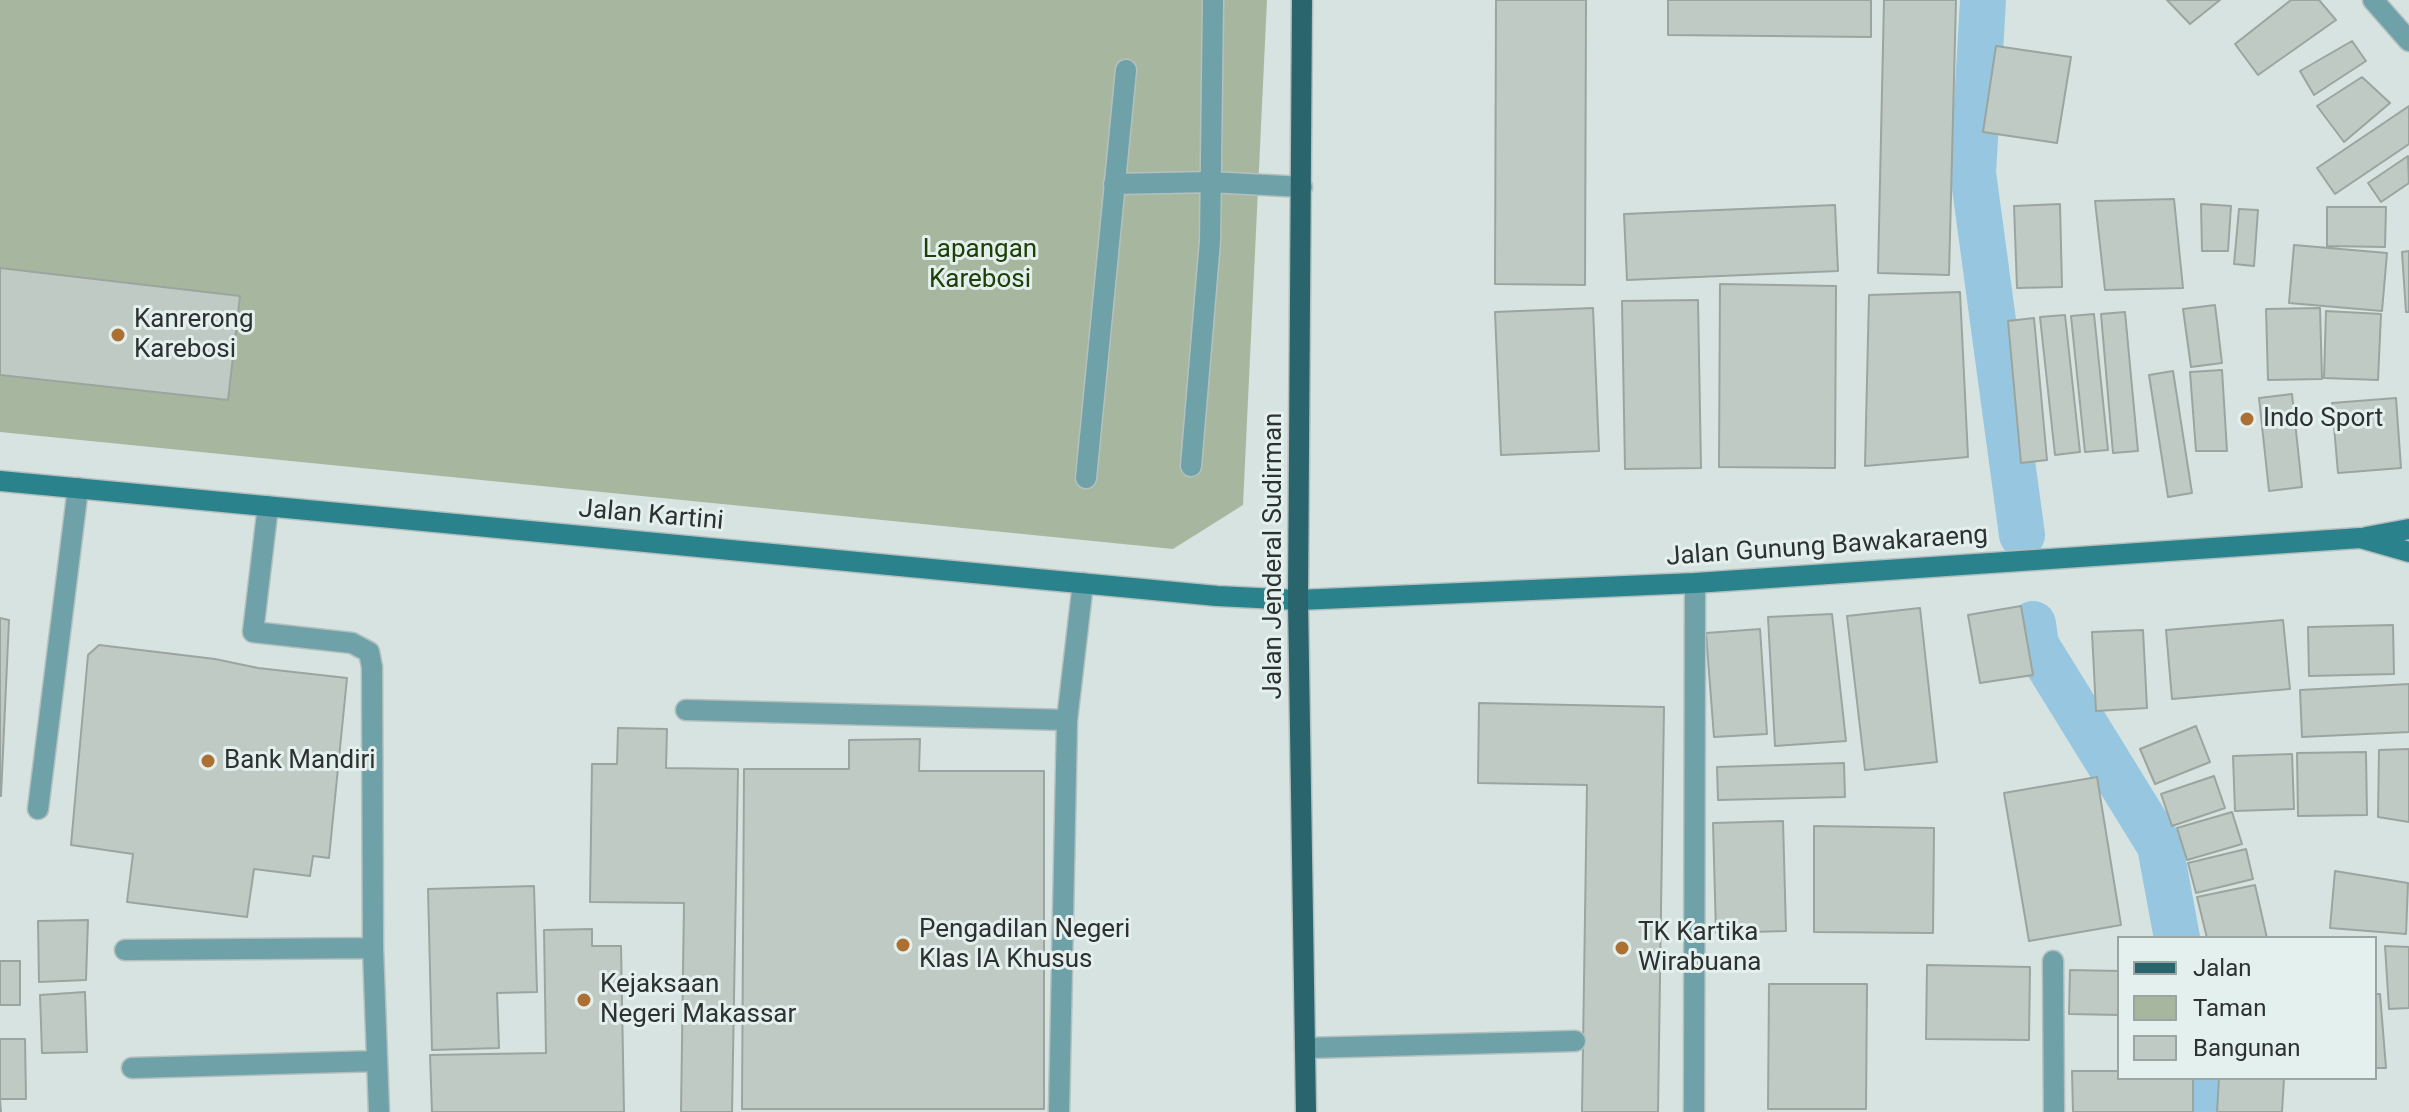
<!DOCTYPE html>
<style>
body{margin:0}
#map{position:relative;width:2409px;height:1112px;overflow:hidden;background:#d6e3e1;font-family:Roboto,sans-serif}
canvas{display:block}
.legend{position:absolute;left:2117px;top:936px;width:260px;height:144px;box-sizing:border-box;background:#e3f0ee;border:2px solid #9aa4a2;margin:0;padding:10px 14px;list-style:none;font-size:24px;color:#2d3231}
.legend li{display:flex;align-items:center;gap:16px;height:40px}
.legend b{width:40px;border:2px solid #9aa4a2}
</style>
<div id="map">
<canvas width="2409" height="1112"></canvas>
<ul class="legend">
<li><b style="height:10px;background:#2a656e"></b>Jalan</li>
<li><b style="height:22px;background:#a7b79f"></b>Taman</li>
<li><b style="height:22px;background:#c0cac4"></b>Bangunan</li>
</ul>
</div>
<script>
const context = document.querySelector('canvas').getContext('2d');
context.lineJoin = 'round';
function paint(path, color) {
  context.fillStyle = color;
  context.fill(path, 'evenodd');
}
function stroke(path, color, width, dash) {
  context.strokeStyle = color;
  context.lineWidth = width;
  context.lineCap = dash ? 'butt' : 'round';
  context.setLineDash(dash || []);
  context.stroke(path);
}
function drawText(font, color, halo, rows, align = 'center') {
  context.font = font + ' Roboto,sans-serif';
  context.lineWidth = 6;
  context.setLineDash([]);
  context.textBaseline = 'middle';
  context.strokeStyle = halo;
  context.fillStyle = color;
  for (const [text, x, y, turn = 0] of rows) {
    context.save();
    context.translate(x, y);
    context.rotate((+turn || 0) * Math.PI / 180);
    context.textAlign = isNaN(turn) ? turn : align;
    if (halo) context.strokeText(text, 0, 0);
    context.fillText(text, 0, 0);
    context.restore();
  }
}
const green = new Path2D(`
 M0,0H1267L1243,505L1173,549L0,432Z`);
const canal = new Path2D(`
 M1983,0L1973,173L2022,535
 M2033,624L2036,645L2160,846L2177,938
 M2203,1078L2207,1112`);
const building = new Path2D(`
 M1496,0H1586L1585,285L1495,284Z
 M1668,0H1871V37L1668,35Z
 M1884,0H1956L1949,275L1878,273Z
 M2167,0H2220L2190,24Z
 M2291,0H2319L2336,20L2258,75L2235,44Z
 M2352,41L2366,61L2314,95L2300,71Z
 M1996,46L2071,57L2057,143L1983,132Z
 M2362,77L2390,103L2344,142L2317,106Z
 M2409,106V144L2335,194L2317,168Z
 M2408,156L2409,183L2381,202L2368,183Z
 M2174,199L2183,288L2105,290L2095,201Z
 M2060,204L2062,287L2017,288L2014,206Z
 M2201,204L2231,206L2228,251H2202Z
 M1835,205L1838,271L1627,280L1624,214Z
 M2327,207H2386L2385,247L2327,246Z
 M2239,209L2258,210L2254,266L2234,264Z
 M2294,245L2387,253L2382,311L2289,303Z
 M2409,251V312H2406L2402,252Z
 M0,268L240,296L228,400L0,375Z
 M1720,284L1836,286L1835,468L1719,467Z
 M1960,292L1968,457L1865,466L1869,295Z
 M1698,300L1701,468L1625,469L1622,301Z
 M2215,305L2222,363L2191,367L2183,309Z
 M1593,308L1599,451L1501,455L1495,312Z
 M2320,308L2322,379L2268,380L2266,309Z
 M2326,311L2381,314L2378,380L2324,378Z
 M2125,312L2138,451L2113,453L2101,314Z
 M2094,314L2108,450L2085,452L2071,316Z
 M2065,315L2080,452L2055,455L2040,317Z
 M2034,318L2047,460L2021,463L2008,321Z
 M2222,370L2227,451H2196L2190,372Z
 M2173,371L2192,493L2168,497L2149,375Z
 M2292,394L2302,487L2269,491L2259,398Z
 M2396,398L2401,468L2338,473L2332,403Z
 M2021,606L2033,675L1980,683L1968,615Z
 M1920,608L1937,762L1865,770L1847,616Z
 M1832,614L1846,741L1775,746L1768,617Z
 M0,618L9,620L1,796H0Z
 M2283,620L2290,689L2172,699L2166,630Z
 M2393,625L2394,674L2309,676L2308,627Z
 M1760,629L1767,734L1714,737L1706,633Z
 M2143,630L2147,708L2096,711L2092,632Z
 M99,645L215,659L258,668L347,678L329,858L313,856L310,876L254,869L247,917L127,902L133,854L71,845L88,655Z
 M2409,684V732L2302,737L2300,690Z
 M1479,703L1664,707L1658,1112H1582L1587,785L1478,783Z
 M2196,726L2210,762L2155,784L2140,749Z
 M618,728L667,729L666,768L738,769L732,1112H681L684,903L590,902L592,764H617Z
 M920,739L919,771H1044V1109H742L744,769H849V740Z
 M2409,749V822L2378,817L2379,750Z
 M2366,752L2367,815L2298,816L2297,753Z
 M2292,754L2294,809L2235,811L2233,756Z
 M1844,763L1845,797L1718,800L1717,767Z
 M2214,776L2225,808L2172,826L2161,794Z
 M2097,777L2121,925L2029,941L2004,793Z
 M2232,812L2242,844L2187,860L2177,828Z
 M1783,821L1786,931L1716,933L1713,823Z
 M1814,826L1934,828L1933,933L1814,932Z
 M2246,849L2253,879L2196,893L2188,863Z
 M2335,871L2408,883L2406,934L2330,928Z
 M2255,885L2267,938H2207L2197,897Z
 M534,886L537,992L497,993L499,1048L432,1050L428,889Z
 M88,920L86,980L39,982L38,921Z
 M592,929V946H621L624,1112H432L430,1055L546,1053L544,930Z
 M2385,946L2409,947V1008L2389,1009Z
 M0,961H20V1005H0Z
 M1927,965L2030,967L2029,1040L1926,1039Z
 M2070,970L2119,971V1015L2069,1014Z
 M1769,984H1867L1866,1109H1768Z
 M85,992L87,1052L42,1053L40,995Z
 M2375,994H2380L2386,1068H2375Z
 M0,1039H25L26,1099H0L1,1112H0Z
 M2072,1071H2119V1078H2193V1112H2073Z
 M2219,1078H2284L2282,1112H2217Z`);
const lane = new Path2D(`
 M1114,184L1211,182L1302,187
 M1191,466L1210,241L1213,0
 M1086,478L1126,70
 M268,506L253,632L352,643L369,652L372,667L373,948L379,1112
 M686,710L1067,720L1083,583
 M38,809L78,488
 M125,950L373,948
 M1305,1048L1575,1041
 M132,1068L377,1061
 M1059,1112L1067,720`);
const street = new Path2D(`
 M2373,0L2409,41
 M2053,961L2054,1112
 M1694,1112L1695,583`);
const secondary = new Path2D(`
 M0,481L1217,596L1298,600L1695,583L2360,538L2409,552
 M2366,537L2409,529`);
const primary = new Path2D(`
 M1302,0L1298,600L1306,1112`);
const markers = [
 [118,335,8,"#ac7032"],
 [2247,419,8,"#ac7032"],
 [208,761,8,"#ac7032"],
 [903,945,8,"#ac7032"],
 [1622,948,8,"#ac7032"],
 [584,1000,8,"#ac7032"]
];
const parkNames = [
 ["Lapangan",980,250],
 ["Karebosi",980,280]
];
const poiNames = [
 ["Kanrerong",134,320],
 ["Karebosi",134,350],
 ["Indo Sport",2263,419],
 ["Bank Mandiri",224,761],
 ["Pengadilan Negeri",919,930],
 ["Klas IA Khusus",919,960],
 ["TK Kartika",1638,933],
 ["Wirabuana",1638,963],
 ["Kejaksaan",600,985],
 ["Negeri Makassar",600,1015]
];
const streetNames = [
 ["Jalan Kartini",651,516,5],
 ["Jalan Gunung Bawakaraeng",1827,547,-4],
 ["Jalan Jenderal Sudirman",1274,556,-90]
];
paint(green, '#a7b79f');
stroke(canal, '#97c7e0', 46);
paint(building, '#c0cac4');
stroke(building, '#9ba59f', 2);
stroke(lane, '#b4c0be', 23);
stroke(street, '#b4c0be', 23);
stroke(secondary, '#b4c0be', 23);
stroke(primary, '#b4c0be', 23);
stroke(lane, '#6fa1a9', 20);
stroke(street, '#6fa1a9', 20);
stroke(secondary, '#2a828d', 20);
stroke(primary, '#2a656e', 20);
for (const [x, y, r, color] of markers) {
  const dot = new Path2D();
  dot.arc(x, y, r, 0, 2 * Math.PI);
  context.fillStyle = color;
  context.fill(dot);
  stroke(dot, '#e3f0ee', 3);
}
drawText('26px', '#1e4006', '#e3f0ee', parkNames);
drawText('26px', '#2d3231', '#e3f0ee', poiNames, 'left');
drawText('26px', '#2d3231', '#e3f0ee', streetNames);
</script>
